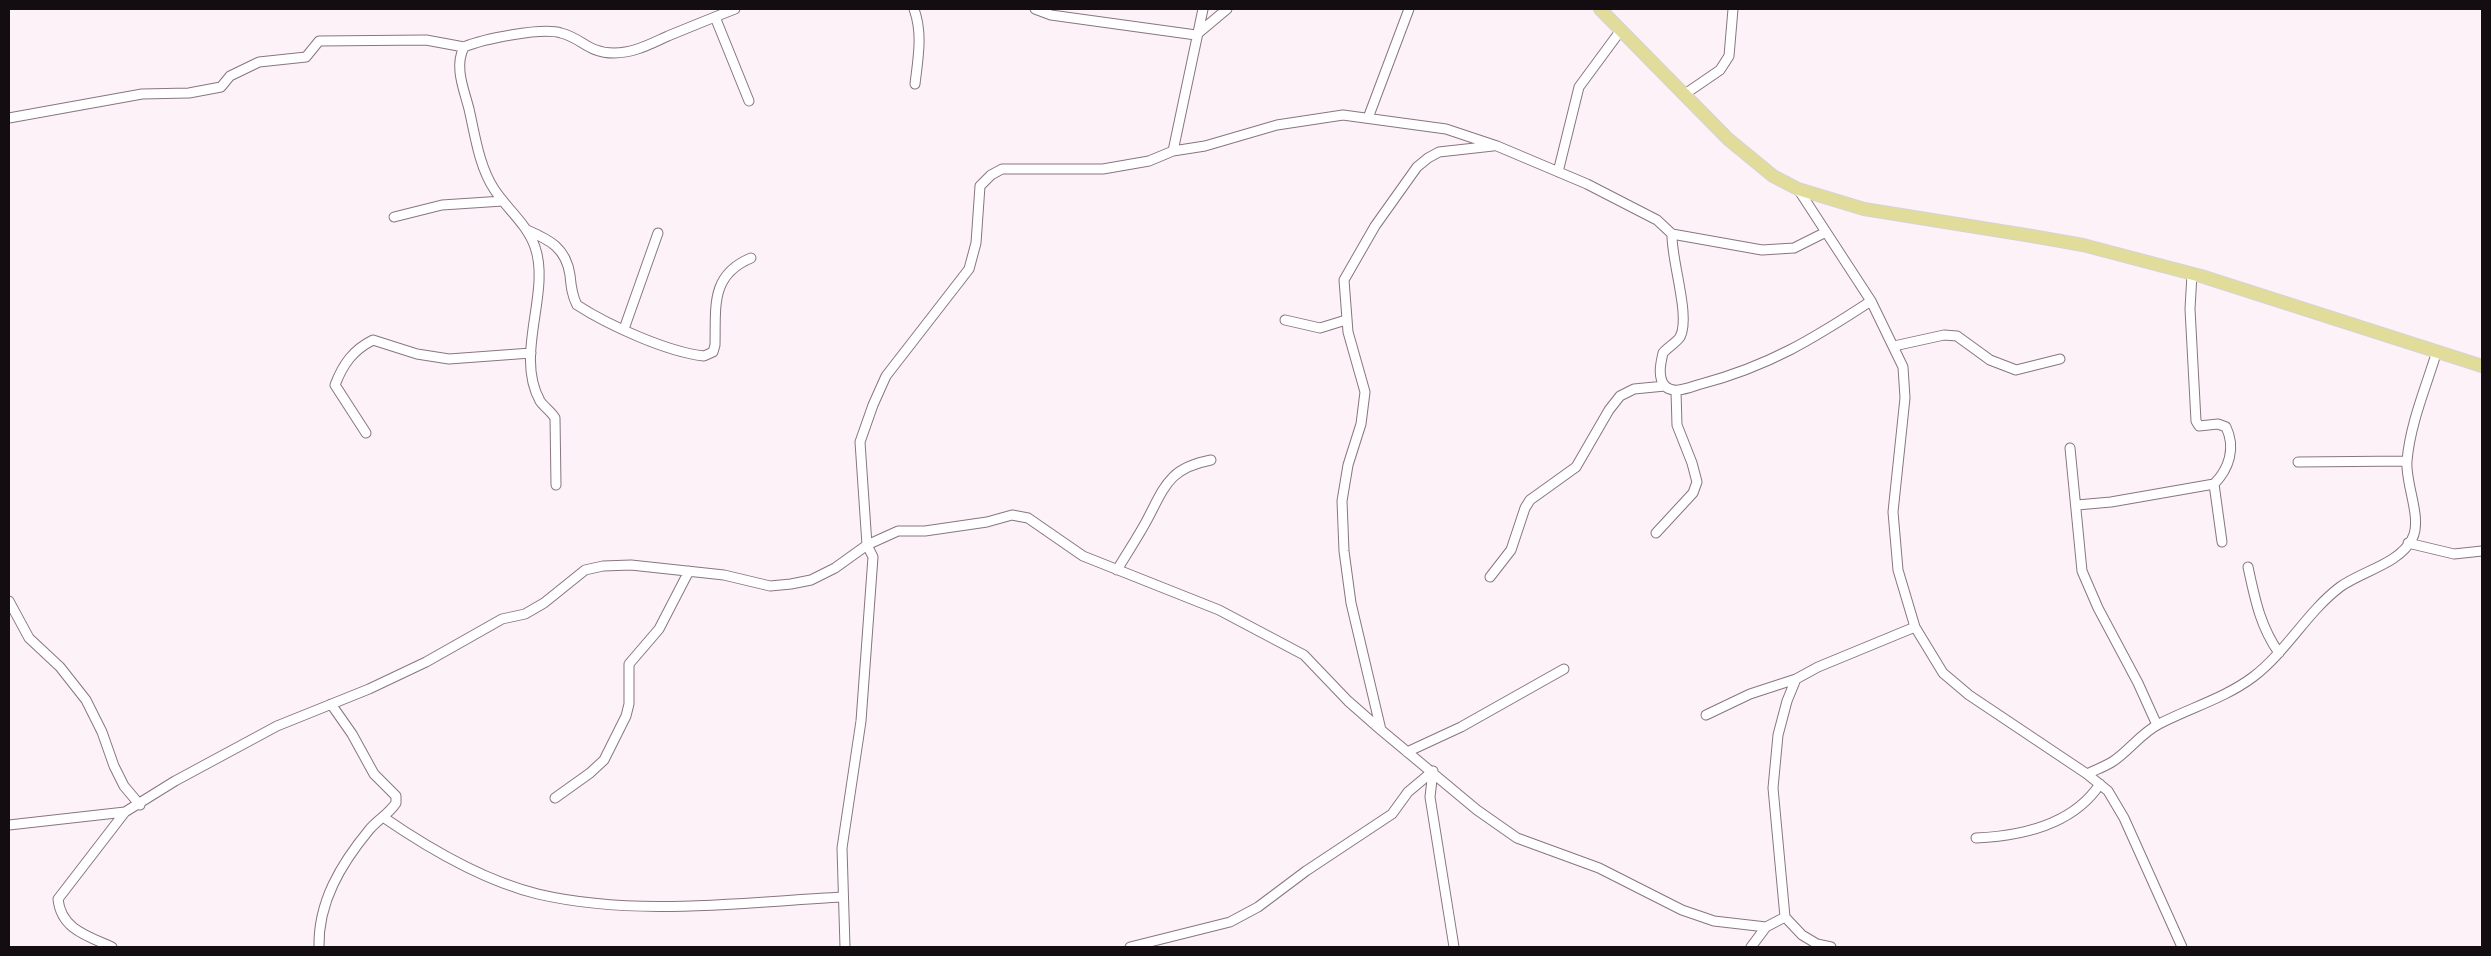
<!DOCTYPE html>
<style>
body{margin:0}
#map{position:relative;width:2491px;height:956px;overflow:hidden;background:#fef2f9;font-family:Ubuntu,sans-serif}
canvas{display:block}
.frame{position:absolute;inset:0;border:10px solid #130c10;pointer-events:none}
</style>
<div id="map">
<canvas width="2491" height="956"></canvas>
<div class="frame"></div>
</div>
<script>
const context = document.querySelector('canvas').getContext('2d');
context.lineJoin = 'round';
function stroke(path, color, width, dash) {
  context.strokeStyle = color;
  context.lineWidth = width;
  context.lineCap = dash ? 'butt' : 'round';
  context.setLineDash(dash || []);
  context.stroke(path);
}
const street = new Path2D(`
 M914,9C923,34 918,58 915,84
 M1035,9L1051,15L1196,35L1227,9
 M715,17L749,101
 M1685,94L1720,70L1729,56L1733,9
 M9,118L142,94L189,93L221,87L230,76L259,62L306,57L319,41L426,40L464,47
 M1368,118L1409,9
 M1173,151L1203,9
 M1558,172L1579,87L1621,30
 M1798,189L1871,301L1903,367L1905,398L1893,512L1898,570L1915,627L1943,673L1969,695L2087,774L2108,791L2124,818L2182,947
 M394,217L442,205L503,201
 M527,230C550,240 566,248 570,275C571,286 572,296 577,305C608,325 667,352 704,356L713,352L715,345C716,307 710,275 751,258
 M1672,234C1671,260 1691,317 1680,337C1676,343 1668,347 1663,353C1661,362 1657,377 1665,386C1674,395 1690,387 1701,384C1769,366 1813,339 1871,301
 M1285,320L1320,328L1346,320
 M624,329L658,233
 M1894,346L1944,335L1957,336L1990,360L2016,370L2060,359
 M366,433L335,385C343,364 353,350 373,340L417,354L449,359L531,353
 M2070,448L2082,571L2098,608L2138,683L2157,725
 M2298,462L2407,461
 M2214,484L2222,542
 M556,485L555,418C551,411 544,407 540,401C514,354 551,293 535,247C527,224 507,209 494,189C479,166 475,135 469,109C466,97 461,84 460,72C459,63 460,55 464,47C483,39 542,27 561,33C582,38 588,53 614,53C634,53 650,44 668,36C690,27 712,18 735,9
 M2077,505L2111,502L2214,484C2229,469 2236,448 2226,427L2218,424L2199,426L2196,421L2190,309L2192,274
 M1656,533L1693,493L1697,482L1692,463L1677,425L1676,391
 M2408,543L2454,554L2482,551
 M2248,567C2255,599 2260,626 2279,653
 M1117,570C1127,553 1138,537 1147,520C1165,486 1169,468 1211,460
 M1490,577L1511,550L1525,508L1530,500L1576,467L1609,410L1620,396L1634,389L1665,386
 M9,601L29,638L60,667L86,700L102,732L114,766L124,786L140,805
 M1706,715L1750,694L1796,679
 M1381,730L1351,603L1344,551L1342,501L1348,465L1361,424L1365,392L1348,332L1344,280L1375,226L1417,167L1428,158L1439,152L1493,146
 M1407,752L1461,727L1564,669
 M1433,771L1430,797L1454,947
 M2087,774C2095,770 2104,767 2112,762C2128,752 2141,733 2159,724C2190,708 2225,698 2253,677C2287,651 2307,612 2340,587C2362,571 2399,564 2412,539C2423,519 2405,484 2407,461C2410,424 2426,387 2437,351
 M555,798L590,773L604,760L626,716L629,704V664L659,629L689,571
 M383,817C428,848 484,881 538,894C637,917 743,902 843,897
 M9,825L125,812L175,781L277,726L369,689L426,662L502,619L525,614L544,603L585,570L603,566L631,565L724,575L770,586L791,584L811,580L835,568L867,545L898,531H925L987,522L1012,515L1028,518L1083,556L1219,610L1304,655L1348,701L1381,730L1477,810L1517,838L1599,868L1682,910L1714,921L1766,927L1785,917L1802,935L1817,944L1831,947
 M1976,838C2022,836 2073,825 2100,784
 M1785,917L1773,788L1778,735L1787,701L1796,679L1818,667L1915,627
 M112,947C87,936 61,929 58,899L125,812
 M319,947C318,902 341,864 369,830C377,820 389,814 396,803V796L374,774L352,734L331,704
 M845,947L842,848L861,721L873,557L867,545L860,442L873,405L886,376L969,269L976,243L980,186L991,175L1002,169H1103L1149,161L1173,151L1205,146L1277,125L1343,115L1446,129L1497,146L1587,184L1657,220L1672,234L1762,250L1794,248L1826,232
 M1130,947L1230,922L1258,907L1306,871L1392,814L1408,792L1433,771
 M1751,947L1766,927`);
const primary = new Path2D(`
 M1600,9L1728,139L1773,176L1798,189L1864,209L2032,236L2083,245L2140,260L2201,276L2482,366`);
stroke(street, '#887580', 11);
stroke(primary, '#d5d3d4', 14);
stroke(street, '#fff', 9);
stroke(primary, '#e2dc9a', 12);
</script>
